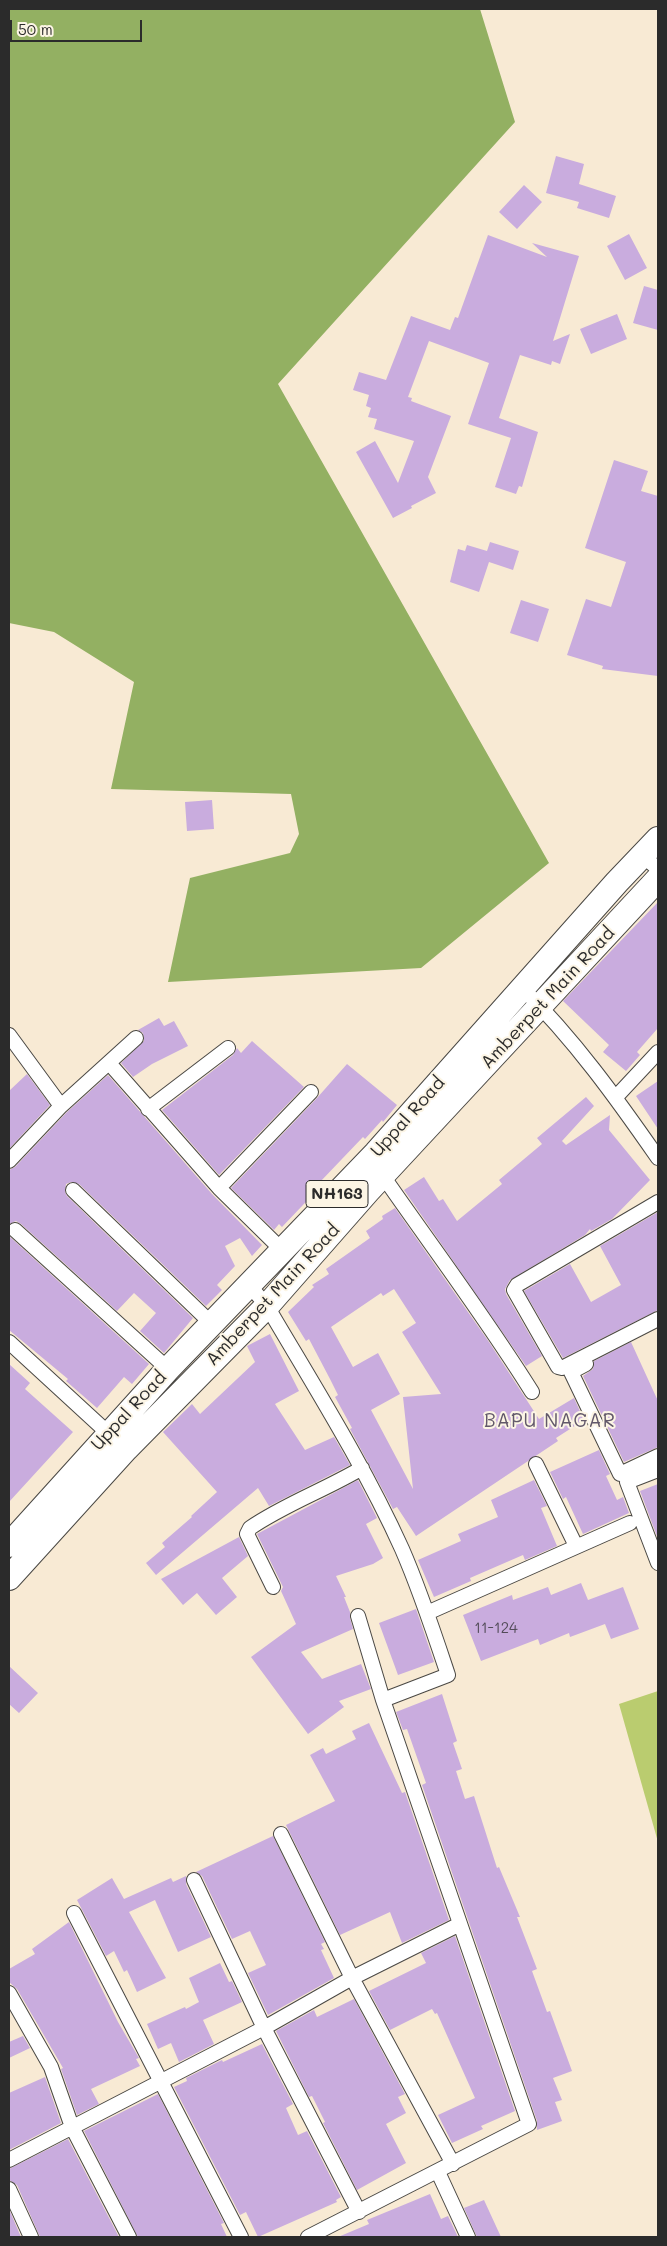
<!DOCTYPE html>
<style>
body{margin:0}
#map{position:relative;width:667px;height:2246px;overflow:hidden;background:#f8ead4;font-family:Mali,sans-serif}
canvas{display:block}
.frame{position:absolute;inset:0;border:10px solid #2b2b2b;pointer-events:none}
.scale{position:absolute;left:10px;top:20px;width:132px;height:22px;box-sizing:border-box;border:2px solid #2b2b2b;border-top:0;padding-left:6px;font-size:15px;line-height:18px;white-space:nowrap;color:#2b2b2b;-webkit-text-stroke:4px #fcf5e5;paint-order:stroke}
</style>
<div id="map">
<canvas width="667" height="2246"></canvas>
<div class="frame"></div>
<div class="scale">50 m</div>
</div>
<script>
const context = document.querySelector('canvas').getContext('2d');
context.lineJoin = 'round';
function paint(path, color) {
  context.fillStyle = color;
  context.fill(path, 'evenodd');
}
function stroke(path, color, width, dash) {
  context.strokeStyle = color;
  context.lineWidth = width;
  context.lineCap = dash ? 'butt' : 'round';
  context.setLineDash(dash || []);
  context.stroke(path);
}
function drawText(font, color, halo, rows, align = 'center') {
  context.font = font + ' Mali,sans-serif';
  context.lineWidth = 4;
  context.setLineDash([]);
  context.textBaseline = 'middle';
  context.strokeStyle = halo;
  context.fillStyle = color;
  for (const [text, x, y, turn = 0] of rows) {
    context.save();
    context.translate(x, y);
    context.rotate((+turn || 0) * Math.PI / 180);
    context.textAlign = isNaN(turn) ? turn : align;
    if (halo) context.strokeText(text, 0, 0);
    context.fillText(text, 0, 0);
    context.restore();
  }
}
const green = new Path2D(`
 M658,1691V1842L619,1704Z`);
const forest = new Path2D(`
 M9,9H480L515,122L278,384L549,863L421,968L168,982L190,878L290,853L299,834L291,794L111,789L134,682L54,632L9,623Z`);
const building = new Path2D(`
 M556,156L584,164L579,184L616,196L609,218L577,208L579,202L546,193Z
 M524,185L542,202L517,229L499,212Z
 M629,234L647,268L625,280L607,246Z
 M488,235L547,257L532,243L579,256L553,341L570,334L560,364L552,361L551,365L520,355L499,418L538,432L522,487L519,486L516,494L495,487L511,438L468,424L489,363L429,341L408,397L412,398L411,401L451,416L428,477L436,493L411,506L412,508L393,518L356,452L375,441L398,483L414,441L374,429L377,419L368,417L371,408L366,406L369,395L353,390L359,372L386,380L411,316L450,330L455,317L458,318Z
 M644,286L658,290V330L633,323Z
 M617,314L627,339L591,354L580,329Z
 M614,460L648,471L641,491L658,496V676L602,669L603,666L567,655L586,599L611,607L626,562L585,548Z
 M490,542L519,551L513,570L489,562L479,592L450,582L458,549L465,551L467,545L487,551Z
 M521,600L549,609L538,642L510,633Z
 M212,800L214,829L187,831L185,802Z
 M658,902V1028L637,1052L640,1055L626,1071L603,1052L609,1045L563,1001Z
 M159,1018L164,1026L174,1021L188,1046L152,1064L133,1077L121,1063L144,1041L143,1033L138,1030Z
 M252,1041L304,1087L219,1175L162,1110L233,1055L237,1048L241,1053Z
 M347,1064L397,1105L383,1122L382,1120L365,1139L363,1137L320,1182L323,1184L282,1227L279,1224L274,1230L231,1188L317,1098Z
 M27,1074L50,1105L9,1149V1091Z
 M108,1075L212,1194L262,1245L252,1256L240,1238L225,1246L235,1266L217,1285L222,1290L206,1306L79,1184L71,1182L66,1184L65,1192L67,1196L193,1318L164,1353L140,1331L156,1313L134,1293L117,1311L21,1224L16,1221L9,1224V1170L15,1167L67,1112Z
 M658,1081V1129L636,1096Z
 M586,1097L594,1106L562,1141L566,1145L610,1115L609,1130L650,1180L612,1219L591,1231L590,1229L585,1235L510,1280L505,1289L506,1294L542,1356L526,1366L404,1190L424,1177L439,1201L443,1199L457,1221L502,1184L499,1180L542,1144L537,1138Z
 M395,1208L489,1342L539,1419L574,1398L584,1420L556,1438L558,1441L416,1536L397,1507L393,1509L350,1429L352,1428L335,1397L338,1395L330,1379L309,1339L306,1341L288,1312L314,1287L312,1285L329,1274L326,1269L370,1238L366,1231L383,1219L382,1216ZM394,1289L416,1323L402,1332L441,1394L403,1397L413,1489L371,1410L400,1394L378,1353L353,1367L331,1327L381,1293L383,1296Z
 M658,1212V1310L563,1358L524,1291L570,1264L591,1302L621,1285L600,1246Z
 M9,1236L149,1364L132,1384L124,1377L97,1408L66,1381L68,1379L9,1330Z
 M270,1334L299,1391L275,1404L305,1450L334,1437L350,1465L269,1506L258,1488L156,1575L146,1563L165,1547L162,1543L192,1517L191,1516L217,1492L163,1432L192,1404L200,1414L255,1362L247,1346Z
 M631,1342L658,1401V1447L624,1462L583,1376L593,1369L594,1361Z
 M9,1364L30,1383L25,1389L73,1432L9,1502Z
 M599,1450L610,1474L606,1476L617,1500L623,1497L629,1513L583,1534L566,1497L563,1499L550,1472Z
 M358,1480L377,1518L366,1524L383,1558L373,1564L336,1576L346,1597H344L350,1612V1618L353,1629L301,1652L322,1679L361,1664L371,1689L339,1701L344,1707L308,1734L251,1657L296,1624L281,1591L283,1587L257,1534Z
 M534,1480L547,1506L541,1508L557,1546L525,1560L523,1555L470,1578L471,1581L434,1597L418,1560L461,1541L458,1534L498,1517L491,1500Z
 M658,1484V1539L640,1491Z
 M239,1537L248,1556L222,1578L237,1597L216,1615L197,1593L183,1605L161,1579Z
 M581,1583L588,1600L623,1587L639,1629L611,1639L605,1624L570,1637L569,1633L540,1645L538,1639L481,1661L463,1615L512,1595L513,1600L548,1587L551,1595Z
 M416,1609L434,1662L398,1675L379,1623Z
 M9,1666L38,1693L19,1713L9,1704Z
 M442,1694L457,1741L453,1743L462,1769L456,1771L465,1799L474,1796L497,1868L499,1867L520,1917H517L537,1969L532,1971L547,2012L550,2011L572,2071L553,2078L562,2100L555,2102L562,2121L537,2130V2121L422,1785L426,1783L407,1729L403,1730L396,1712Z
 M369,1723L402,1793L405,1792L449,1920L402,1943L390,1912L340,1935L286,1825L335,1801L310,1755L323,1748L326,1754L356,1739L352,1731Z
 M273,1836L325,1942L321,1944L324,1949L321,1950L334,1978L268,2015L248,1973L266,1965L250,1931L232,1939L202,1876L196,1872Z
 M186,1876V1884L211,1937L178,1952L155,1900L129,1912L166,1978L137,1992L127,1970L124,1972L114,1951L106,1956L77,1900L112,1878L124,1899L171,1878L173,1882Z
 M69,1922L118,2022L139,2058L136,2059L140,2066L91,2089L99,2104L77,2115L61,2069L63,2068L17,1989L9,1982V1969L35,1954L32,1949Z
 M455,1936L515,2111L481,2126L483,2129L452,2143L438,2115L475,2098L437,2013L435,2014L432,2009L390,2030L369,1991L426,1963L421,1953Z
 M220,1963L229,1982L232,1981L242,2002L203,2020L214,2044L179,2062L171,2043L158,2049L147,2024L185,2007L186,2009L199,2002L189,1978Z
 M354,1999L405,2094L398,2097L406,2113L386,2124L406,2163L357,2190L323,2123L325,2122L312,2096L309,2097L276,2031L314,2010L317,2017Z
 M23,2036L30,2048L9,2058V2042Z
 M262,2044L293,2104L286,2108L298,2135L307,2131L341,2197L336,2200L337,2202L258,2237L246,2212L240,2215L174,2087L187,2081L186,2078L222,2060L223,2062Z
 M45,2077L61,2123L9,2150V2093Z
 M158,2094L224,2223L221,2224L227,2237H138L84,2131Z
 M68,2139L119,2237H40L17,2185L9,2180V2169Z
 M430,2194L441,2219L448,2216L458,2237H338L369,2224L367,2220Z
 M484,2200L501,2237H477L464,2208Z
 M9,2209L21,2237H9Z`);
const minor = new Path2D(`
 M642,855L658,869
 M522,988C574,1039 617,1099 658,1158
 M9,1035L61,1106
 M109,1063L219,1188L282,1250
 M616,1097L658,1052
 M148,1109L228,1048
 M9,1161L61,1106L136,1038
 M383,1176C433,1248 486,1318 532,1392
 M219,1188L311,1092
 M73,1190L212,1324
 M658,1202L517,1285L514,1290L558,1367L562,1368L658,1319
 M15,1230L168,1369
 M250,1286L267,1306C314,1386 364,1465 402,1549C420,1590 434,1633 448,1675L383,1700
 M9,1342L108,1433
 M586,1364L571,1372L620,1474L658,1456
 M536,1464L576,1546
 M658,1470L627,1482L658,1563
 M273,1587L247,1534L250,1528C285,1504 325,1490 362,1468
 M427,1613L630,1523
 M281,1834L352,1978L453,2164
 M194,1880L264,2028L359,2212
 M74,1913L241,2237
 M9,1993L51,2067L72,2127L129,2237
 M9,2160L264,2028L352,1978L460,1924
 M438,2172L468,2237
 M9,2189L31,2237
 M308,2237L529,2124L383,1700L358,1616`);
const trunk = new Path2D(`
 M9,1545L168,1369L376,1153L617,882L658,839
 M9,1578L126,1449L267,1306L368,1191L658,879`);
const numberNames = [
 ["11-124",496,1628]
];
const shields = [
 [337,1194,62]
];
const shieldNames = [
 ["NH163",337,1194]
];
const streetNames = [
 ["Amberpet Main Road",548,998,-47],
 ["Uppal Road",408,1117,-48],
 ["Amberpet Main Road",273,1295,-47],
 ["Uppal Road",129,1411,-47]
];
const neighbourhoodNames = [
 ["BAPU NAGAR",550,1421]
];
paint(green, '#bacc6f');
paint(forest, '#93b062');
paint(building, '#c9acde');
stroke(minor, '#4a4844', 16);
stroke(trunk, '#4a4844', 26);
stroke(minor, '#fff', 14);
stroke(trunk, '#fff', 24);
drawText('15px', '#524b58', null, numberNames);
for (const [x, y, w] of shields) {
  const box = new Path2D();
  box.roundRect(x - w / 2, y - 13.5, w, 27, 4);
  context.fillStyle = '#fcf5e5';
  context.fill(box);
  stroke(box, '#2b2b2b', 1);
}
drawText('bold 16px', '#2b2b2b', null, shieldNames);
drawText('18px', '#2b2b2b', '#fcf5e5', streetNames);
context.letterSpacing = '1px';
drawText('19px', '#62586a', '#fcf5e5', neighbourhoodNames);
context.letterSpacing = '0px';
</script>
